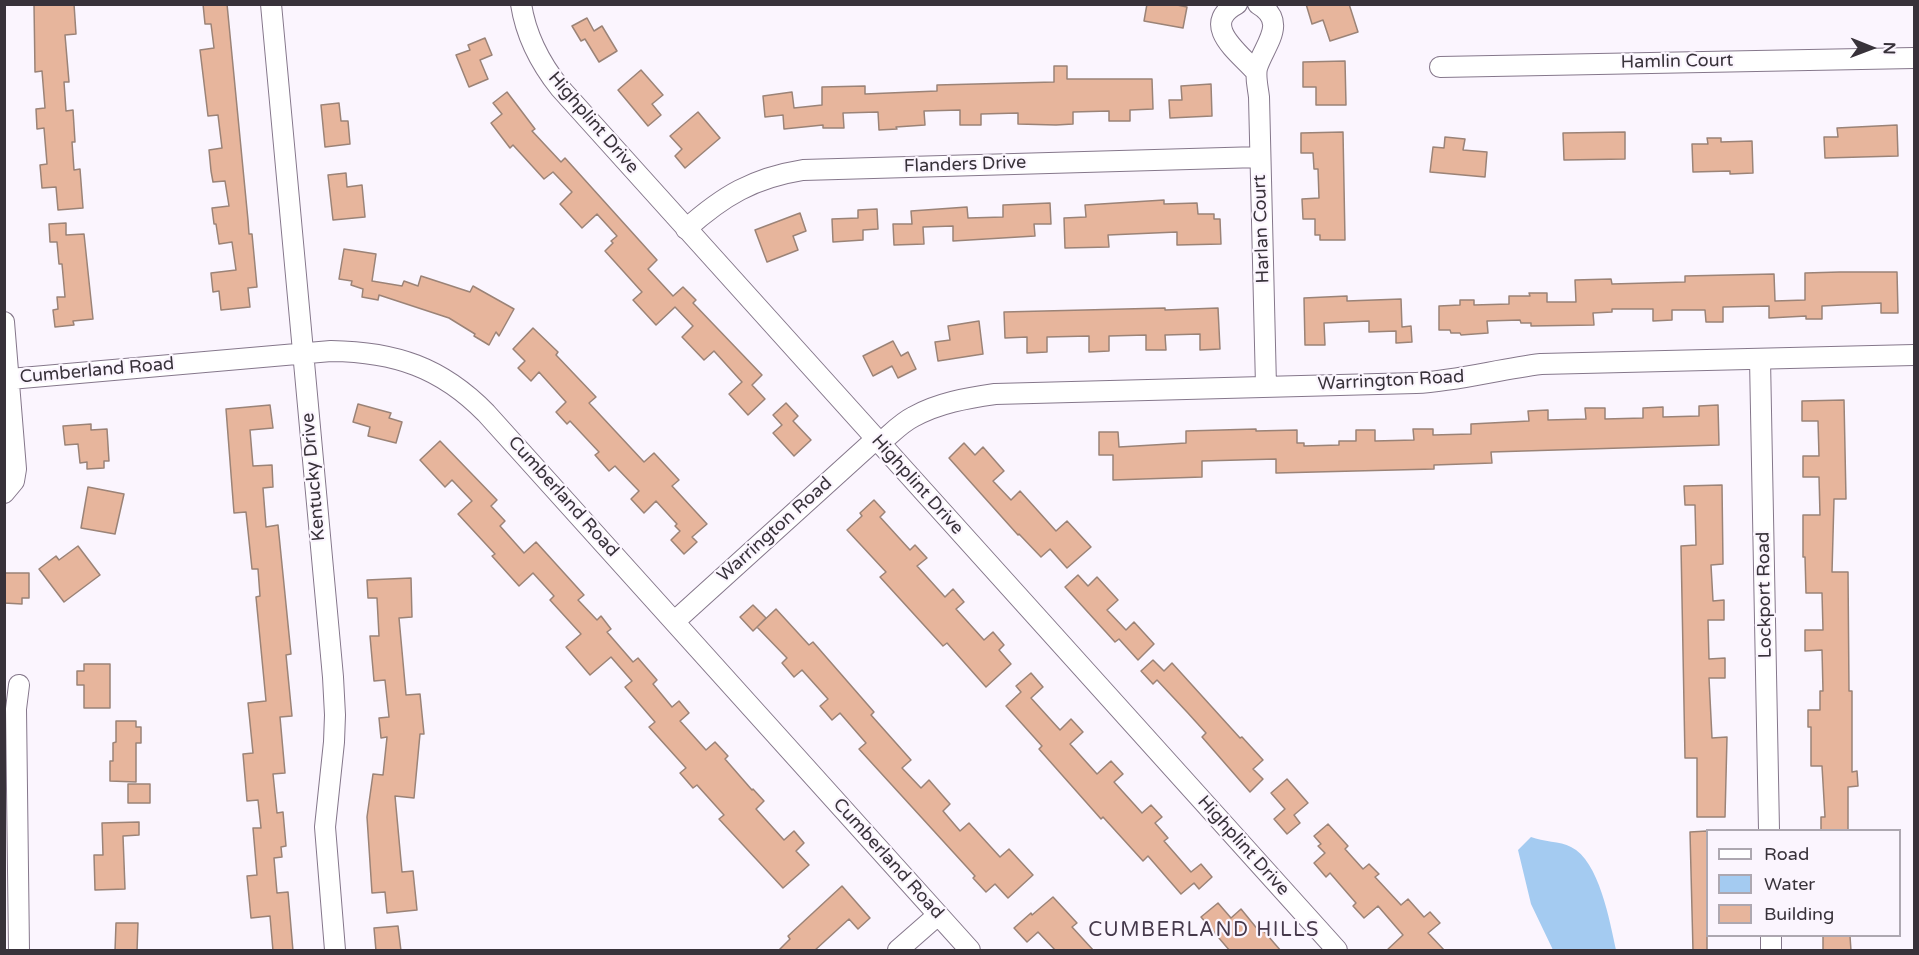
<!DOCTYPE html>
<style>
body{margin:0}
#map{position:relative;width:1919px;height:955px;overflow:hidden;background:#fbf5fe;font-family:"Varela Round",sans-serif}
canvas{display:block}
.frame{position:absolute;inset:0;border:6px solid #38323a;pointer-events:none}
.legend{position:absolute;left:1706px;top:829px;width:195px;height:108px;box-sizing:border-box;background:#fbf5fe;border:2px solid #ada7b0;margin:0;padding:8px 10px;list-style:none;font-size:18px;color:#38323a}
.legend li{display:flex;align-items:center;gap:12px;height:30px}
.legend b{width:30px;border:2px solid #ada7b0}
.north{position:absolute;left:1841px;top:18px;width:60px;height:60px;-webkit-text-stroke:4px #fbf5fe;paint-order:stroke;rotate:91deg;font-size:16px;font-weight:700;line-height:24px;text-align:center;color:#38323a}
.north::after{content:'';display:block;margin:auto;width:21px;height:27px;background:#38323a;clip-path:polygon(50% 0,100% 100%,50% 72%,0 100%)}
</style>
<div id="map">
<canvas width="1919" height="955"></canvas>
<div class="frame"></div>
<ul class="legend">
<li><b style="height:8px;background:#fff"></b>Road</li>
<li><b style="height:16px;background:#a4cbf1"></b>Water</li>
<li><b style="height:16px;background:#e7b59c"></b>Building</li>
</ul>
<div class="north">N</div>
</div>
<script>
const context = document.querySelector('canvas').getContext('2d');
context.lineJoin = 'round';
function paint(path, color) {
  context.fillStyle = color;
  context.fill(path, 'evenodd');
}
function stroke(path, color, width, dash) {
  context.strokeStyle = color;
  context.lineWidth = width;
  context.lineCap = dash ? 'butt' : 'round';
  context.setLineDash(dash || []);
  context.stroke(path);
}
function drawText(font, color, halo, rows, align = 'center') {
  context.font = font + ' "Varela Round",sans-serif';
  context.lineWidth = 4.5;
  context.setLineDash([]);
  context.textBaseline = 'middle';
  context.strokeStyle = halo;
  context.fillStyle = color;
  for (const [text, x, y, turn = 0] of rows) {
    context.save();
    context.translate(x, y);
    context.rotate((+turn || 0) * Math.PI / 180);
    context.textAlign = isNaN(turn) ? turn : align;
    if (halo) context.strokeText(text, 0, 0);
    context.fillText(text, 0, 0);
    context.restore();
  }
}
const water = new Path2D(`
 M1531,837C1543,842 1560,841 1571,847C1599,860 1610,922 1616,950H1553L1531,904L1518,850Z`);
const building = new Path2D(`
 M34,4H74L76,34L65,35L69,82H64L66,111L73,110L75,142H72L74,170L80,169L83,208L58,210L56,187L42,188L40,165L47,164L44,128L37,129L36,109L45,108L42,71L35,72Z
 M203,4H227L248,220L249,234H252L257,287L248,288L250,307L221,310L219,291L213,292L211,273L236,270L232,242L219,244L216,224H214L212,208L229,206L225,181L213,182L211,171L209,150L222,148L218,115L208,116L200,50L214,48L211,24H205Z
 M1147,4H1172L1187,7L1183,28L1144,21Z
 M1306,4H1349L1358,32L1330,41L1323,20L1312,24Z
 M587,18L594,31L602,26L617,51L599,62L585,39L581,41L572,26Z
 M485,38L492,55L480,60L488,79L469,87L456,55L470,50L468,45Z
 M1345,61L1346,105H1316V87H1303V62Z
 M1054,66H1067V79H1152L1153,109L1130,110V121H1109V111L1073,112V124L1056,125L1018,124V113L981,114V125H960V110L924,111L925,125L896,127L897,129L879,130L878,112L843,113L844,128H823V125L784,129L783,115L765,117L763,96L792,92L794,108L822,105V87L865,86V94L937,91V85L1054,82Z
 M641,70L663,95L652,104L661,115L648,126L618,90Z
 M1211,84L1212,116L1170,118L1169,100H1182L1181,86Z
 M507,92L535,129L532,131L561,162L565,158L657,260L648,269L673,296L683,287L696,300L693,303L762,375L752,385L765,399L748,415L729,394L742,382L714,351L704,360L682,337L693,326L675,307L656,325L633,300L642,292L605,251L613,243L611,241L617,236L597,214L582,228L560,204L572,192L553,172L544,179L513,145L510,148L491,123L502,114L493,103Z
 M339,103L341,121H348L350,144L325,147L321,105Z
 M698,112L720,138L685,168L675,156L682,149L670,136Z
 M1897,125L1898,156L1825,158L1824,137H1838L1837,128Z
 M1343,132L1345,240H1320V235H1315V219H1303L1302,199L1319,198L1318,169H1314L1313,153H1301V133Z
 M1625,132V159L1564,160L1563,133Z
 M1445,137L1465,139L1463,150L1487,152L1485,177L1430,172L1433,147L1444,148Z
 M1707,138H1721V142L1752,141L1753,173L1730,174V171L1693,172L1692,144H1708Z
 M346,173L347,187L362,185L365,217L333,220L328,175Z
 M1164,200V204L1197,203L1198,214H1214V219H1220L1221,244L1177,245V232L1108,235L1109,247L1065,248L1064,218L1086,217L1085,205Z
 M1050,203L1051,224H1034L1035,236L953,241V226L923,227L924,244L894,245L893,224H912L911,211L967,207L968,218L1003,217V205Z
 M877,209L878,229L863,230V240L833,242L832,219L858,218V210Z
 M800,213L806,231L793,236L798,250L767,262L755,230Z
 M66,223V235L84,234L93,319L73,321L74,325L55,327L53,310L58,309L57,297H65L62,264H59L57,242H50L49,224Z
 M344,249L376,254L372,281L402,286L404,281L418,286L421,276L470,292L473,286L514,309L499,336L496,332L489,345L474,336L475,334L449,318L379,295L378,300L362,297L363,289L351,285L352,281L339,279Z
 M1840,272H1897L1898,313H1881V303L1822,306V319H1806V316L1769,318V306L1723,307V322H1706L1705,310H1672V320L1653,321V309H1612V312L1593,313L1594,325L1531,326V323H1521L1520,320L1487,321L1488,333L1461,335L1460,333H1451L1450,330H1439V306L1460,305V300H1474V305L1509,304V296H1530L1529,293H1547V302H1576L1575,280L1611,279L1612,284L1685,282V276L1774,274L1775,301L1805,300V273Z
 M1347,296V301L1401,299L1402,327L1411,326L1412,342L1396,343V331L1369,332V321L1324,323L1325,345H1305L1304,298Z
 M1165,308V310L1218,308L1220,349L1200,350V334L1165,335L1166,350H1146V335L1109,336V351L1089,352V336L1047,337V352L1027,353V337L1005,338L1004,312Z
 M979,321L983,354L938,361L935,342L950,340L948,326Z
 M533,328L558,352L556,355L596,397L589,403L644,462L654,453L679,480L672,486L707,524L692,537L697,542L684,554L671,540L680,531L675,526L677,524L656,501L644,513L631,499L639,491L615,466L609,471L595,455L599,452L570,421L567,424L556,412L566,402L539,372L531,381L518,368L525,361L513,349Z
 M893,341L901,356L908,352L916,369L898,378L892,366L873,376L863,356Z
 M1844,400L1846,499H1834L1832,572H1848L1849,691H1852V772L1857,771L1858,786L1848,787V831H1821V817H1825L1822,766H1811V727H1808V710H1820V691H1823L1822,650L1805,651V630H1823L1822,593H1806L1805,557H1803V515H1820L1819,477H1803V456H1819L1818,421H1802V401Z
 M786,403L798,416L793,421L811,440L794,456L773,433L782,425L773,415Z
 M358,404L391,413L389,418L402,422L396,443L368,436L370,427L353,422Z
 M270,405L273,428L250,430L253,466L272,465L273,487L263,488L266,527L278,525L291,654L286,655L292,716L280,717L285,773L273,774L277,813L283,812L286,846L281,847L282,857L274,858L277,893L288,892L293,951H273L270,916L251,918L247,876L257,875L253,828H261L258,800L247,801L243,754L253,753L248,703L266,701L256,597L260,596L258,569H252L246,512L234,513L226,409Z
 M1718,405L1719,445L1491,452L1492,463L1434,465V469L1276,473V459L1202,461V477L1113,480V455H1099V432H1118L1119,447L1186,443V431L1256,429V431L1297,430V443H1304V446L1339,445V441H1356V430H1375V441L1414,440L1413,429H1433V435L1471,434V424L1529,421L1528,411L1548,410V420L1586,419L1585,408H1605V419L1643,418V408L1663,407V417L1699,416V406Z
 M91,424V430L107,429L109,461H104V468L87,469V462L80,463L78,444L65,445L63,426Z
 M440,441L497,500L491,506L505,521L500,526L524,553L536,542L584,595L578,600L597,620L601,616L611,629L607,632L633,662L638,658L657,680L653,684L672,707L679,701L689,713L680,721L706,750L715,742L728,756L725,759L752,790L753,789L764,801L756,809L784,840L794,831L804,843L796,851L809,865L783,888L719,819L724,815L697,785L693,788L680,773L686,768L649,727L655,722L625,687L632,681L611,657L590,675L566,647L581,634L550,600L554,596L533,573L519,586L492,556L495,554L458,514L472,501L452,480L445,487L420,460Z
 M964,443L975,455L983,447L1004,471L993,481L1011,500L1020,491L1056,531L1067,521L1091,547L1067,568L1050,549L1041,557L1019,534L1018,535L949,458Z
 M1722,485L1723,564L1711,565L1713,601L1724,600V620H1708L1709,659L1725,658V678H1709L1712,738L1727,737L1725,817H1697V758H1685L1681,546L1696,545L1695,505H1685L1684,486Z
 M88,487L124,494L115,534L81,528Z
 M874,500L885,512L880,517L910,550L915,545L927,558L917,566L945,597L953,589L964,602L956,609L984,640L993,632L1004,645L999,650L1011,664L986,687L947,643L943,646L880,577L886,572L847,530L862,516L860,513Z
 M78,546L100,575L64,602L39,569L56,556L59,560Z
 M4,573H29V598H22V604L4,603Z
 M1078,575L1088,586L1097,577L1118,600L1107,610L1126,630L1134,622L1154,644L1138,660L1119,639L1115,642L1065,587Z
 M411,578L412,617L399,618L406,695L420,694L424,734H420L414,798L395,796L402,872L413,871L417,910L387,913L385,892L372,893L367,817L373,774L383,775L387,737L381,738L379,718L389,717L385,680L374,681L370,636H379L377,598H368L367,580Z
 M753,605L766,618L753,631L740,617Z
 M776,609L809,645L813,642L874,712L871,715L911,760L902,768L921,788L929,780L950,804L943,811L960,831L969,823L1000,857L1009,849L1033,875L1008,898L995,884L986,892L973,878L975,876L859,749L866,743L840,713L832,720L820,706L828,699L802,670L794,677L782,663L787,658L757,627Z
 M1153,660L1164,671L1172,663L1240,738L1242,737L1263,760L1253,769L1263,779L1250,792L1202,737L1206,733L1187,712L1157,680L1153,684L1141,671Z
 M84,664H110V708H84V685H77V671H84Z
 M1031,673L1043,687L1031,698L1060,730L1071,719L1083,732L1070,744L1097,774L1111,761L1123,774L1114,782L1142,813L1151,805L1162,817L1155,823L1168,838L1164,841L1191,872L1201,864L1212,877L1199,889L1194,883L1181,894L1148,856L1143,861L1103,817L1101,819L1039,749L1042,746L1006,706L1021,692L1016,686Z
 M116,721H136V727H141V743H136V782L110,781V761H113V743L116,742Z
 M1287,779L1308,803L1294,815L1300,823L1287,834L1274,819L1285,809L1271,793Z
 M128,784H150V803H128Z
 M139,822V835L123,836L125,889L95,890L94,855H103L102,823Z
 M1328,824L1348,846L1345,849L1363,869L1369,864L1379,874L1375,877L1401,905L1408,899L1424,917L1430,912L1440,923L1428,933L1445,951H1386L1403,935L1378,906L1364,918L1353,906L1356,903L1330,873L1326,877L1314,863L1325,853L1318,846L1321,844L1314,836Z
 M1707,831V951H1693L1690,832Z
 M842,886L870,918L858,929L849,919L814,951H778L790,939L788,936Z
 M1053,897L1077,923L1072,927L1094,951H1056L1038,932L1027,942L1014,928L1031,913L1032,915Z
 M1218,903L1231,918L1241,909L1259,931L1262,929L1281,951H1230L1201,917Z
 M116,923H138L137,951H115Z
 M398,926L401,951H376L374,928Z
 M1823,936H1850L1851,951H1823Z`);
const street = new Path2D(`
 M271,4L333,677L335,715L334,742L325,827L335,950
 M521,4C526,36 540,63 560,88L1337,950
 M1237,4C1198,25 1241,54 1256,72
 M1258,4C1289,22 1264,45 1257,68C1255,77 1258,88 1259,97L1266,386
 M1440,67L1914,58
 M686,229C723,196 753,178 803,170L1260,157
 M4,322L16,469L14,481L4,493
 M1760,359L1769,830
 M10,379L331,351C395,352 441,367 486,413L970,950
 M880,443C891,434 901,423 913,417C938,403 967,398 995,394L1416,383C1458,381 1499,369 1541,364L1914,355
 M675,621L876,439
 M19,685L16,709L19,950
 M1771,936V950
 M898,950L938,915`);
const streetNames = [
 ["Hamlin Court",1677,62,-1],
 ["Highplint Drive",593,123,49],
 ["Flanders Drive",965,165,-2],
 ["Harlan Court",1262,229,-92],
 ["Cumberland Road",97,371,-5],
 ["Warrington Road",1391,381,-3],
 ["Kentucky Drive",314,477,-95],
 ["Highplint Drive",917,485,48],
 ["Cumberland Road",563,497,48],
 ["Warrington Road",775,530,-42],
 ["Lockport Road",1765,595,-91],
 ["Highplint Drive",1243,846,48],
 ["Cumberland Road",888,859,48]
];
const neighbourhoodNames = [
 ["CUMBERLAND HILLS",1204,931]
];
paint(water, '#a4cbf1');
paint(building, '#e7b59c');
stroke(building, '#9b8377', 1.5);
stroke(street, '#85778b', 22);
stroke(street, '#fff', 20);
drawText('18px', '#38323a', '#fbf5fe', streetNames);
context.letterSpacing = '1.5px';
drawText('20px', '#46394b', '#fbf5fe', neighbourhoodNames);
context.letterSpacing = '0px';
</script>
